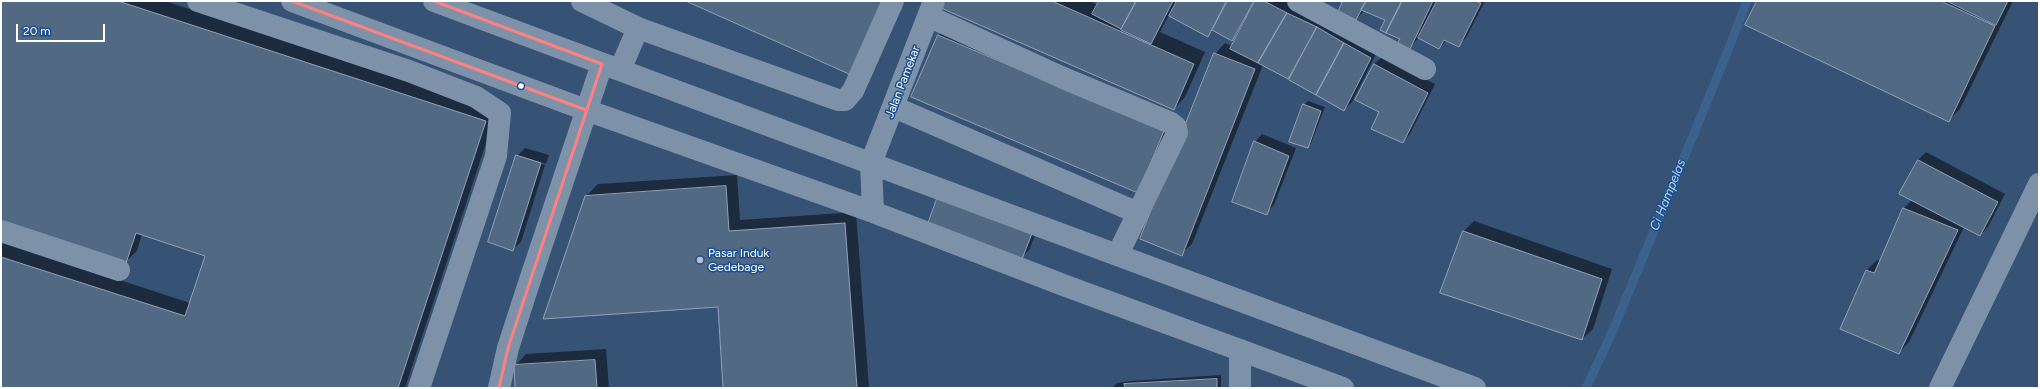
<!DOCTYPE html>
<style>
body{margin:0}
#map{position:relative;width:2040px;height:389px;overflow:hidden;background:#365274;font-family:Figtree,sans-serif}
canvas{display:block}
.frame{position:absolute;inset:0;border:2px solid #fff;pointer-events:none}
.scale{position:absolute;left:16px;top:24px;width:89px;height:18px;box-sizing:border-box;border:2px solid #fff;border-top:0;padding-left:5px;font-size:12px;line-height:14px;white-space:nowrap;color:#fff;-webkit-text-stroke:3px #1b4f8f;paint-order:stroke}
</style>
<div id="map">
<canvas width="2040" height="389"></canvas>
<div class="frame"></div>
<div class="scale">20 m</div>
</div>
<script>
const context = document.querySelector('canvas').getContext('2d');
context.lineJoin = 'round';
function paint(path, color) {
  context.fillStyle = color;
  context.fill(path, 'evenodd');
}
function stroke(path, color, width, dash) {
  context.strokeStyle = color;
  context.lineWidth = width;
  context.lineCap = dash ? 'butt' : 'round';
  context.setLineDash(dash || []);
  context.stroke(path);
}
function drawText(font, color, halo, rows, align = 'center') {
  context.font = font + ' Figtree,sans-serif';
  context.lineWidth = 3;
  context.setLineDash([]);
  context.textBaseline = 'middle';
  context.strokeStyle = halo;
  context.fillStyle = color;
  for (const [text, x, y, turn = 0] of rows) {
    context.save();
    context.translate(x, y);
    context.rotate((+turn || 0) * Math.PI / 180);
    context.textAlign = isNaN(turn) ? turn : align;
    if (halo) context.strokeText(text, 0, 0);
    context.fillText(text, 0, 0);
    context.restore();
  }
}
const shadow = new Path2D(`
 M1,1H165L497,110L405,388H1V241L190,303L206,255L142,234L137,251L125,262Z
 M945,1H1089L1098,5L1100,1H1288L1378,50L1352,102L1344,110L1293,73L1288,78L1263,65L1192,244L1181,254L1215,54L1225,43L1232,46L1239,33L1232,39L1214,30L1208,35L1169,15L1160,32L1205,52L1185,97L1174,109Z
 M1341,1H1485L1466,38L1458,46L1447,40L1439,48L1419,37L1409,49L1386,19L1364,11L1356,19Z
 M1758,1H2013L1960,109L1949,120Z
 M950,24L1175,119L1150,180L939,35Z
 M1382,57L1435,84L1410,134L1403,142L1380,112L1374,64Z
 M1308,101L1325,107L1311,143L1307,147L1304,105Z
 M1262,134L1296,148L1274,205L1266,213L1255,142Z
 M525,148L549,155L546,164L520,156V158L545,165L521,242L513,249L517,156Z
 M1926,152L2005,194L1988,227L1980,235L1964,227L1909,342L1899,353L1867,270L1877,260L1880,261L1904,208L1912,200L1918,160Z
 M737,175L740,220L856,212L869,388H724L719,306L586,196L598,184Z
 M1474,221L1612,269L1593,329L1582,339L1464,231Z
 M929,223H1040L1029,250L1021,258Z
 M606,349L609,388H516L515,366L526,354Z
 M1221,375V388H1112L1117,383L1130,381Z`);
const stream = new Path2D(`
 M1586,388L1611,335L1725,58L1747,1`);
const building = new Path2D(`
 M1,1H118L486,121L398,388H1V257L185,316L205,256L136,233L126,263L1,223Z
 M686,1H883L850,74Z
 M944,1H1052L1194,64L1174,110L941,8Z
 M1099,1H1136L1121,29L1092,14Z
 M1137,1H1173L1151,44L1121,30Z
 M1177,1H1227L1208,37L1169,16Z
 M1227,1H1254L1232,41L1212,30Z
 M1255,1H1264L1287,13L1258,63L1230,49Z
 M1339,1H1366L1356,20L1338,11L1342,3Z
 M1366,1H1402L1386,33L1380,30L1385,20L1361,10Z
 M1402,1H1433L1409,51L1397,44L1400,39L1386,33Z
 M1437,1H1476L1481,3L1459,47L1444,40L1439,49L1418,38Z
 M1757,1H1941L1995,26L1949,122L1745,25Z
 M1947,1H2008L1996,25Z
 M1287,13L1317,27L1288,79L1258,63Z
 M1317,27L1344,43L1316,95L1289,80Z
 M938,35L1164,131L1138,193L911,97Z
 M1344,43L1371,58L1344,111L1316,95Z
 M1214,53L1255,69L1182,256L1140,239Z
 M1374,64L1428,93L1403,143L1371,129L1379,112L1355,100Z
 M1303,104L1321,111L1308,148L1289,142Z
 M1254,141L1289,156L1267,215L1232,202Z
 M516,155L541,163L513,251L488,242Z
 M1918,160L1998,202L1980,236L1899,194Z
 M726,186L729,231L845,223L857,388H723L718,307L543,319L585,196Z
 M938,196L1033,231L1022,259L928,224Z
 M1903,208L1958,230L1899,354L1840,329L1866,270L1874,273Z
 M1463,231L1602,279L1582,340L1440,293Z
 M595,360L597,388H515L514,365Z
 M1217,379V388H1125L1124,384Z`);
const minor = new Path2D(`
 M198,1L409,71L476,97L500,113L496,156L419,388
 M292,1L586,110L873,212L1066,286L1343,388
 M434,1L1475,388
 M582,1L638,28L838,100H845L853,91L893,1
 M1298,1L1425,69
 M928,16L1061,77L1171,123L1176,127L1177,133L1118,254
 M620,70L638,28
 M894,107L1138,213
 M873,212L871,163L934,1
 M1,231L119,270
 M499,388L508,348L527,289L602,64
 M1240,388V350
 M1940,388L2039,184`);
const bus1 = new Path2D(`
 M292,1L586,110
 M434,1L602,64L508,348L499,388`);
const markers = [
 [521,86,3.5,"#fff"],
 [700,260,4,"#b9c2ce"]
];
const streetNames = [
 ["Jalan Pamekar",903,82,-69]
];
const poiNames = [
 ["Pasar Induk",708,253],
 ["Gedebage",708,267]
];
const waterNames = [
 ["Ci Hampelas",1668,195,-68]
];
paint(shadow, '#0007');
stroke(stream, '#3b618d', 9);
paint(building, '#526984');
stroke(building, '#92a2b6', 1);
stroke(minor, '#7d92a8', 22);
stroke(bus1, '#ff8080', 3);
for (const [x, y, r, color] of markers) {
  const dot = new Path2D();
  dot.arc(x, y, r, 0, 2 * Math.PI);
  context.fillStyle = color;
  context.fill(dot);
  stroke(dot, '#1b4f8f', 1.5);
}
drawText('12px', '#fff', '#1b4f8f', streetNames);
drawText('12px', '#fff', '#1b4f8f', poiNames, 'left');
drawText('italic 13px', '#b5d3f5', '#1b4f8f', waterNames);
</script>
